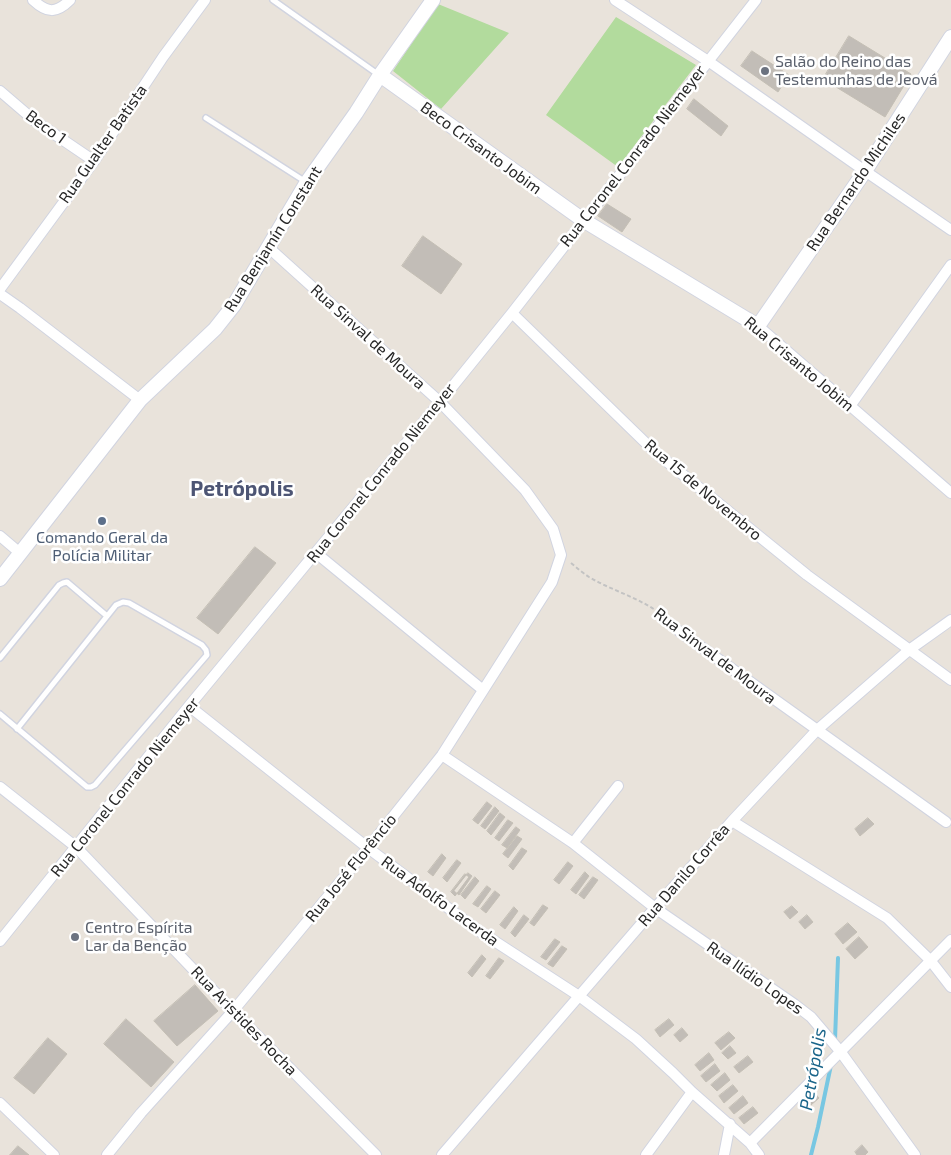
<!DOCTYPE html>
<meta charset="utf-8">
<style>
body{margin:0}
canvas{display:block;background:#e9e3db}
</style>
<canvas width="951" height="1155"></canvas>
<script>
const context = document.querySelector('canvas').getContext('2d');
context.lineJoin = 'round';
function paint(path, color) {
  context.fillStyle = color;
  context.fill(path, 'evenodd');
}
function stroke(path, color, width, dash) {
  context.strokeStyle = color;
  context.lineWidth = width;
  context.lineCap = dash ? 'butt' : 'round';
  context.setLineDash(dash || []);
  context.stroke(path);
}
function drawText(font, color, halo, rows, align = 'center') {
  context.font = font + ' "Exo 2",sans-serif';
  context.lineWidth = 5;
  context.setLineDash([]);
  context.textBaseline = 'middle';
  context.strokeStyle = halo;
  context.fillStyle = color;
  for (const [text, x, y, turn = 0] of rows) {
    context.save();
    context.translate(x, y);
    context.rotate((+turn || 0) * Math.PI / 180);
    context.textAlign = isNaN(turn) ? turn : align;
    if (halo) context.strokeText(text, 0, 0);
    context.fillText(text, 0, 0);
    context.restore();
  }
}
const green = new Path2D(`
 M438,4L509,33L441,109L393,71Z
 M616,17L696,65L618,167L546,115Z`);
const stream = new Path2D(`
 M835,1040L838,958
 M811,1155L818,1127L831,1065`);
const building = new Path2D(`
 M849,36L911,74L885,117L823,79Z
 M752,51L789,75L778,92L741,66Z
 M694,99L728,126L721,136L687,109Z
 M607,204L631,219L622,232L598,216Z
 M423,236L462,264L441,294L402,266Z
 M255,547L276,563L218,634L197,618Z
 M487,802L492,806L478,824L473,820Z
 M495,807L499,811L485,829L481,826Z
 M500,813L505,817L491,835L487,831Z
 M868,818L874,824L860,836L855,829Z
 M508,820L513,823L499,841L495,838Z
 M516,827L520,830L507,848L502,845Z
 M517,836L522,839L508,858L503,854Z
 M522,848L527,851L513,870L509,866Z
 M442,854L446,858L433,876L428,872Z
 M457,860L461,863L447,882L443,878Z
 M568,862L573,866L559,884L554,880Z
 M585,872L589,876L576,894L571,890Z
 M468,873L472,876L459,895L454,891Z
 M465,874L469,877L455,896L451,892Z
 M475,877L479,881L465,899L461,895Z
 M593,877L598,880L584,899L579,895Z
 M487,886L491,889L478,907L473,904Z
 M495,891L500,895L486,913L481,909Z
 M543,905L548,908L534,926L530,923Z
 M792,906L798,912L790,919L784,912Z
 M514,907L518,911L505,929L500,925Z
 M524,915L529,919L515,937L511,933Z
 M807,915L813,922L805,929L799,922Z
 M848,923L857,932L843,944L835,934Z
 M859,937L868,947L855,959L846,949Z
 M555,939L560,942L546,960L541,957Z
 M562,946L567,949L553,967L548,964Z
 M482,955L486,959L472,977L468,973Z
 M499,958L504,961L490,979L486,976Z
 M195,985L218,1011L177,1046L154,1021Z
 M126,1019L174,1062L151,1087L104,1044Z
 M669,1019L674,1025L660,1037L655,1030Z
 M682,1028L688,1035L680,1042L674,1035Z
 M729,1032L735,1038L721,1050L715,1043Z
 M48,1038L67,1054L34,1094L14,1078Z
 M730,1046L736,1053L728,1059L722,1053Z
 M709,1053L714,1060L700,1071L695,1065Z
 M748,1056L753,1062L739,1073L734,1067Z
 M715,1064L720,1071L706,1082L701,1076Z
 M725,1073L730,1080L717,1091L711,1085Z
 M733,1085L738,1091L724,1103L719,1096Z
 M813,1091L819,1098L811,1105L805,1098Z
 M743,1096L748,1103L734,1114L729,1108Z
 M753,1107L758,1113L744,1124L739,1118Z
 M862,1145L868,1152L865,1155H857L855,1152Z
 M18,1146L29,1155H10Z`);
const path = new Path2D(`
 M571,563C577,568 583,573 589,577C616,593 649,600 671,623`);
const service = new Path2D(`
 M273,0L379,75
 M206,118L306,182
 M0,658L59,585L63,583L67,582L107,616
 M0,714L87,787H91L95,785L207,655L206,650L202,645L129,603L123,602L116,605L17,729`);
const minor = new Path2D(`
 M33,0C47,13 56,14 70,0
 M615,0L708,61L865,171L951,230
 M0,91L35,121L94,161
 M0,289L94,161L163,57L205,0
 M0,294L20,308L140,400
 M512,313L655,452L807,575L951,680
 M758,326L951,493
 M850,406L951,265
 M0,536L20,553
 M316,553L483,690
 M679,631L946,822
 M189,706L368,848L479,931L579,996L636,1039L673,1073L692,1092L750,1143L759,1155
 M442,755L573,843L655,908L794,1004L811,1017L840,1051L915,1155
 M0,787L76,847L233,1011L376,1155
 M732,821L887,918L930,960L951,987
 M573,843L618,786
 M0,941L189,706L440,402L512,313L756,0
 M0,1103L54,1155
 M750,1143L951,940
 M107,1155L141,1113L233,1011L368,848L442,755L552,582L561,555L553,529L525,490L440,402L268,247
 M442,1155L655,908L732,821L817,730L909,650L951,620
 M646,1155L692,1092
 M724,1155L730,1124`);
const tertiary = new Path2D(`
 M380,75L583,220L758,326L865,171L951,37
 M0,579L140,400L215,329L234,305L307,182L356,113L380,75L433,0`);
const markers = [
 [765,71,5,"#6b7280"],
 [102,521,5,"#5c6f8a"],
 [75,937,5,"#6b7280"]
];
const worshipNames = [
 ["Salão do Reino das",775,62],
 ["Testemunhas de Jeová",775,80],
 ["Centro Espírita",85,928],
 ["Lar da Benção",85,946]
];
const streetNames = [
 ["Beco 1",46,127,36],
 ["Rua Gualter Batista",103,144,-55],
 ["Beco Crisanto Jobim",481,148,36],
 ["Rua Coronel Conrado Niemeyer",633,156,-52],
 ["Rua Bernardo Michiles",856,182,-56],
 ["Rua Benjamín Constant",273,239,-58],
 ["Rua Sinval de Moura",368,337,42],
 ["Rua Crisanto Jobim",799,364,40],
 ["Rua Coronel Conrado Niemeyer",381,473,-51],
 ["Rua 15 de Novembro",703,490,40],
 ["Rua Sinval de Moura",715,656,37],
 ["Rua Coronel Conrado Niemeyer",125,787,-51],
 ["Rua José Florêncio",351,868,-51],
 ["Rua Danilo Corrêa",684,875,-49],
 ["Rua Adolfo Lacerda",440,901,36],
 ["Rua Ilídio Lopes",755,978,35],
 ["Rua Aristides Rocha",244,1021,46]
];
const serviceNames = [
 ["Comando Geral da",102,538],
 ["Polícia Militar",102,556]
];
const waterNames = [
 ["Petrópolis",813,1069,-80]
];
const districtNames = [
 ["Petrópolis",242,489]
];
paint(green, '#b2db9d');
stroke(stream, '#78c7e2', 4);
paint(building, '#c2bdb7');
stroke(building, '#c4bfb5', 1);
stroke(service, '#d1d4e0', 8);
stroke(minor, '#d1d4e0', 12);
stroke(tertiary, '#d1d4e0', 16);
stroke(path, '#c3c3c3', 2, [4, 2.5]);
stroke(service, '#fff', 5);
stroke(minor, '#fff', 10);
stroke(tertiary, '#fff', 14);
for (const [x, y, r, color] of markers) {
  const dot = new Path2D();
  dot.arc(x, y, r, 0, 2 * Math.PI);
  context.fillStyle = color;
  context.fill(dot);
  stroke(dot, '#fff', 2);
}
drawText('16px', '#5b616d', '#fff', worshipNames, 'left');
drawText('16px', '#282828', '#fff', streetNames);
drawText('16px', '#4e5e75', '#fff', serviceNames);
drawText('italic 18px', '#1a658a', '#fff', waterNames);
drawText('bold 21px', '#4d5574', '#fff', districtNames);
</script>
